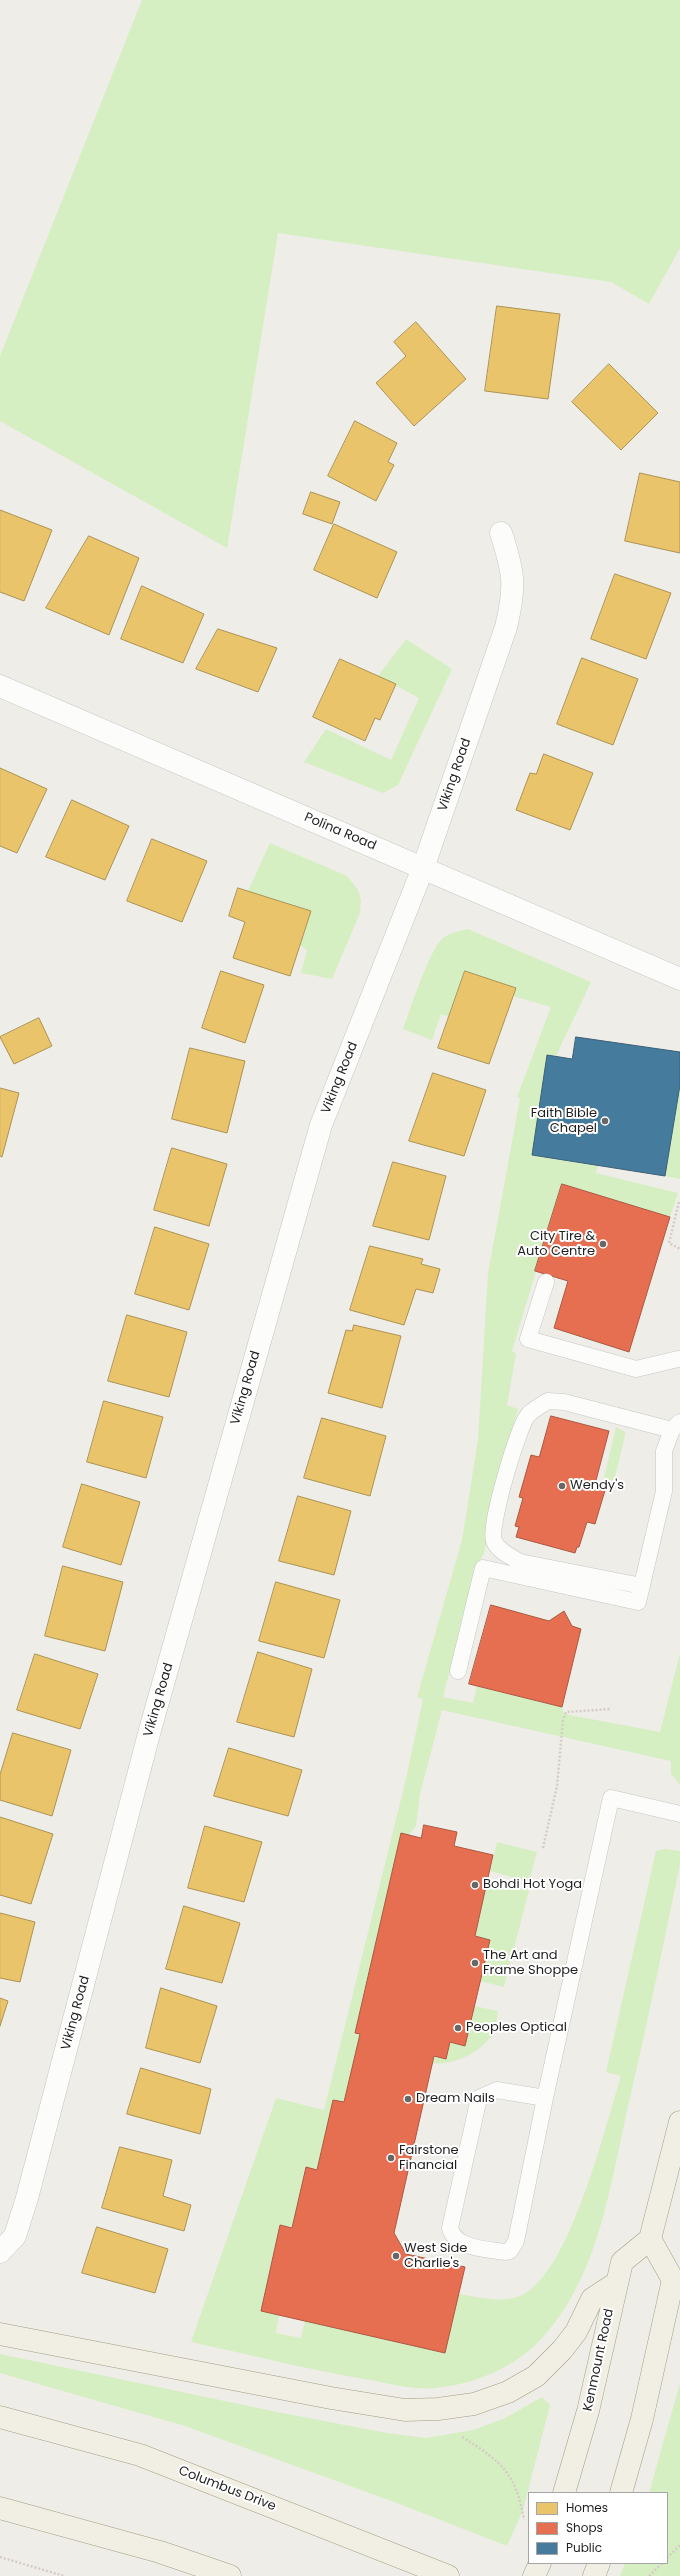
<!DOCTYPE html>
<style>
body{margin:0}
#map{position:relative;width:680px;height:2576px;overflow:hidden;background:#eeede7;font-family:Poppins,sans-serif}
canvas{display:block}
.legend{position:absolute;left:528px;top:2492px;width:140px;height:72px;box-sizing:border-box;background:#fff;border:1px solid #a5a5a5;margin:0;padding:5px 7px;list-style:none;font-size:12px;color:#1f1f1f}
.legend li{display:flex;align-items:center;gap:8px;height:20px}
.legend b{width:20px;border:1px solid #a5a5a5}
</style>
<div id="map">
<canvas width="680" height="2576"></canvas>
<ul class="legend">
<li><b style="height:11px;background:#e9c46a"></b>Homes</li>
<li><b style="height:11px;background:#e76f51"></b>Shops</li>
<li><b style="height:11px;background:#457b9d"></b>Public</li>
</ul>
</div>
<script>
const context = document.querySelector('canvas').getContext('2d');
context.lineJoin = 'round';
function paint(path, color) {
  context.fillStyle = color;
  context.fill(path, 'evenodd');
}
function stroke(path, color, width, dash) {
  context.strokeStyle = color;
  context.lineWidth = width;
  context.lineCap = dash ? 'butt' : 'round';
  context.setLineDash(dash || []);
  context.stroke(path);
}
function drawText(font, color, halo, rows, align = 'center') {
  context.font = font + ' Poppins,sans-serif';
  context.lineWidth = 4;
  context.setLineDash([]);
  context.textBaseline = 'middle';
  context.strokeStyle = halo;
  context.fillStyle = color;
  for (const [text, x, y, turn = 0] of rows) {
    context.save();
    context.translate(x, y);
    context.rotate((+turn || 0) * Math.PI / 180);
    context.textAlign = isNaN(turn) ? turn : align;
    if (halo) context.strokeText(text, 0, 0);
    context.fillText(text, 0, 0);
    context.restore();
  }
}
const grass = new Path2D(`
 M142,0H680V248L649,304L611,282L278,233L227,548L0,421V356Z
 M406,639L452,669L398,785L383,793L304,762L326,729L391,760L419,698L378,676Z
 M270,843L347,876L358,890L361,900L360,913L332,979L301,973L307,950L300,945L311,911L248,891Z
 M468,929L591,982L556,1056L547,1055L532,1155L598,1165L596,1173L678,1193L670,1217L562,1184L512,1351L516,1354L507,1405L518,1409L503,1463L484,1553L477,1566L443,1697L473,1703L477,1686L562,1707L564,1714L660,1732L680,1653V1785L671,1774V1761L442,1710L420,1794L416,1826L409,1835L401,1834L355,2033L360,2034L344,2102L333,2100L317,2170L305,2167L292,2228L280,2225L261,2311L279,2315L276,2333L301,2338L305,2321L445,2353L459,2294C478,2297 503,2304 522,2295C570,2272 605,2127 621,2076L606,2072L656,1851L665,1849L680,1851V1864C663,1947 646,2029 627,2111C610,2187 598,2277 543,2337C515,2368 475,2384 435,2388C414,2390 391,2384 370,2380C310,2370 251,2355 191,2342L276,2098L324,2110L405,1783L423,1699L417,1697L462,1540L478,1440L488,1273L520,1098L517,1097L551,1007L513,996L516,988L465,971L449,1017L441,1014L432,1040L403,1029C410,1010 429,951 442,939C448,933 460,931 468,929Z
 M679,1085H680V1179L665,1176Z
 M616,1427L625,1432V1436L613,1485L603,1482Z
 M497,1842L537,1852L529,1882L490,1871Z
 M488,1880L529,1890L504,1987L480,1981L475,1936Z
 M474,2006L498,2011C497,2018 496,2027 493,2033C482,2052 454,2066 433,2063L434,2056L450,2042L465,2046Z
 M0,2354L282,2413L387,2433L426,2438L473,2430L503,2419L542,2397L550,2405L523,2510L507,2546L397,2503L185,2426L0,2373Z
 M680,2383V2576H620L625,2563H667V2493H649Z`);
const homes = new Path2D(`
 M497,306L560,314L548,399L485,391Z
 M416,322L466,379L414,426L376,383L406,356L394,342Z
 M609,364L658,413L621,450L572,402Z
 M355,421L397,443L388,462L394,465L376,501L328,476Z
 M640,473L680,482V553L625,541Z
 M311,492L340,502L332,524L303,514Z
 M0,510L52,530L24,601L0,592Z
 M334,524L397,552L377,598L314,570Z
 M89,536L139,558L109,635L46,608Z
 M615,574L671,593L646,659L591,639Z
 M142,586L204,614L183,663L121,639Z
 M218,629L277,648L258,692L196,669Z
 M582,658L638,679L613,745L557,724Z
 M340,659L396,684L380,720L375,718L365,741L313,717Z
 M544,754L593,773L570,830L516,810L530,773L536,774Z
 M0,768L47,789L17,853L0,846Z
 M72,800L129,826L105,880L46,857Z
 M152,839L207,861L182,922L127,901Z
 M238,888L311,911L290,976L233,958L245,922L229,916Z
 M221,971L264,985L245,1043L202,1028Z
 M465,971L516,988L489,1064L438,1048Z
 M39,1018L52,1046L14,1064L0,1037Z
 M190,1048L245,1061L227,1133L172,1119Z
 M433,1073L486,1090L464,1156L409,1141Z
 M0,1088L19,1093L2,1157L0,1156Z
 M172,1148L227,1164L209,1226L154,1210Z
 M393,1162L446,1176L429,1240L373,1226Z
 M155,1227L209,1244L189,1310L135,1294Z
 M370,1246L423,1259L421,1264L440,1269L433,1293L416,1289L404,1325L350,1310Z
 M127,1315L187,1332L169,1397L108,1381Z
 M354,1325L401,1336L382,1408L328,1393L346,1330L352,1331Z
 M104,1401L163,1417L146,1478L87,1462Z
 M322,1418L386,1436L370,1496L304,1478Z
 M82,1484L140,1502L121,1565L63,1547Z
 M298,1496L351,1511L334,1575L279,1561Z
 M63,1566L123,1582L105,1651L45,1636Z
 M276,1582L340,1600L324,1658L259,1641Z
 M258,1652L312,1669L294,1737L237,1722Z
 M35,1654L98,1674L80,1729L17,1710Z
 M13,1733L71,1750L52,1816L0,1800V1775Z
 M229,1748L302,1770L288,1816L214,1796Z
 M0,1817L53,1834L31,1904L0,1895Z
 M205,1826L262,1842L244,1902L188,1888Z
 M184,1906L240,1923L222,1983L166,1969Z
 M0,1913L35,1922L20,1982L0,1978Z
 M161,1988L217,2006L200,2063L146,2048Z
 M0,1998L8,2001L0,2026Z
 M141,2068L211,2089L200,2134L127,2114Z
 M120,2147L172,2160L163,2196L191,2205L184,2231L102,2208Z
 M97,2227L168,2249L155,2293L82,2273Z`);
const shops = new Path2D(`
 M562,1184L670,1217L629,1352L554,1328L568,1281L535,1271Z
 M551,1416L609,1431L595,1484L606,1487L595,1524L587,1522L579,1547H577L575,1553L516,1537L519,1527L515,1526L523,1498L519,1497L531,1455L539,1457Z
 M491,1605L549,1621L564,1611L572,1626L581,1629L562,1707L469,1684Z
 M424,1825L457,1832L454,1846L493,1855L475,1936L490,1940L465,2046L450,2042L446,2059L434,2056L394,2233L406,2254L465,2267L445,2353L261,2311L280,2225L292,2228L306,2167L317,2170L333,2100L344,2102L360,2034L355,2033L401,1833L421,1838Z`);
const public = new Path2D(`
 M576,1037L680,1052V1085L665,1176L532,1155L547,1055L572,1059Z`);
const path = new Path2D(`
 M679,1202L669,1243L680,1249
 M543,1848L557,1786L563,1720L566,1712L611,1709
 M462,2437C501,2461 516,2473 524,2520
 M0,2557L64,2576
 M667,2558L680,2545
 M649,2576L662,2563`);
const lane = new Path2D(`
 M546,1282L528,1339L636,1369L678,1359
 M642,1586L520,1562C511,1557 498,1551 494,1541C488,1528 518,1427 528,1415C534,1409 541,1405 548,1401L564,1402L672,1430
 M458,1671L483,1568L638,1602L664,1491V1451L672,1430L680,1422
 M545,2098L497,2090L479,2098L450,2228C455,2249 487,2249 505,2252L510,2251L516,2241L545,2098L611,1798L680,1814`);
const street = new Path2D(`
 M0,686L680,979
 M0,2252L15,2236L27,2198L150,1730L321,1125L423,868L506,627C516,586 514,573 501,533`);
const primary = new Path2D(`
 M0,2334L331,2398L405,2410L438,2409L474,2404L508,2392L536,2376L562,2350L576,2332L592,2299L615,2284
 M0,2417L140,2455L448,2576
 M564,2493L588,2411L622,2262L650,2239L680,2122
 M621,2493L642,2419L673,2280L650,2239
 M0,2508L160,2552L230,2576
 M534,2576L540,2563
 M594,2576L599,2563`);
const markers = [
 [605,1121,4,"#676765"],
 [603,1244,4,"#676765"],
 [562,1486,4,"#676765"],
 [475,1885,4,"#676765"],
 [475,1963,4,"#676765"],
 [458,2028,4,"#676765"],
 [408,2099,4,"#676765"],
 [391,2158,4,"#676765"],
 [396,2256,4,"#676765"]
];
const streetNames = [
 ["Viking Road",455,775,-71],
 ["Polina Road",340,832,23],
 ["Viking Road",340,1078,-68],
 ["Viking Road",246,1388,-74],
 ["Viking Road",159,1700,-74],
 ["Viking Road",76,2013,-75],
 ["Kenmount Road",599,2360,-78],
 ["Columbus Drive",227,2489,21]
];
const poiNames = [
 ["Faith Bible",597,1114,"right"],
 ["Chapel",597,1129,"right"],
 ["City Tire &",595,1237,"right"],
 ["Auto Centre",595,1252,"right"],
 ["Wendy's",570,1486],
 ["Bohdi Hot Yoga",483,1885],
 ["The Art and",483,1956],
 ["Frame Shoppe",483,1971],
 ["Peoples Optical",466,2028],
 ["Dream Nails",416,2099],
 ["Fairstone",399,2151],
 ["Financial",399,2166],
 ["West Side",404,2249],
 ["Charlie's",404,2264]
];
paint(grass, '#d5efc3');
paint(homes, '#e9c46a');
stroke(homes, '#ac9254', 1);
paint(shops, '#e76f51');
stroke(shops, '#ab5742', 1);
paint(public, '#457b9d');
stroke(public, '#3a5f77', 1);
stroke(lane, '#c6c6c3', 17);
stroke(street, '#c6c6c3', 23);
stroke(primary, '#a49e83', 23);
stroke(path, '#d7cbc6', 2.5, [2, 2]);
stroke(lane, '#fcfcfb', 16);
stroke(street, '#fcfcfb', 22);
stroke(primary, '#f1eee4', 22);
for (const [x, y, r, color] of markers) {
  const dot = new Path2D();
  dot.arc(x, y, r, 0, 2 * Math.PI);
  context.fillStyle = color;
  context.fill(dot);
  stroke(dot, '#fff', 1.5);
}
drawText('13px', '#1f1f1f', '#fff', streetNames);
drawText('13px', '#1f1f1f', '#fff', poiNames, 'left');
</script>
